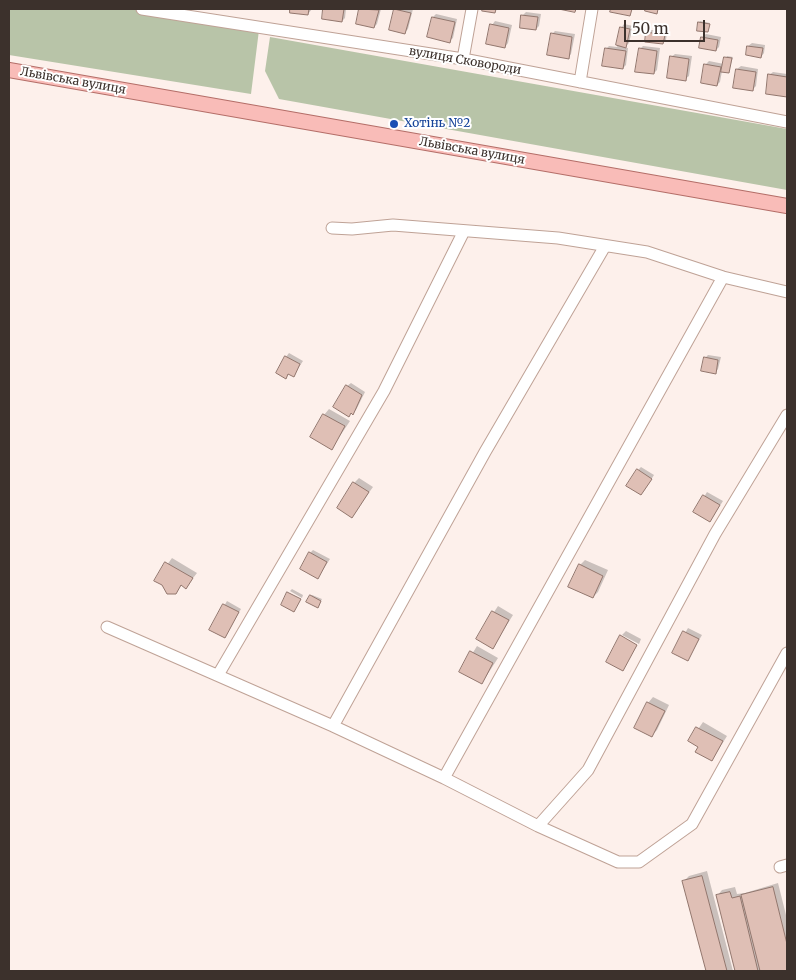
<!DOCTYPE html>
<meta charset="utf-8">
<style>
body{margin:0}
#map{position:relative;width:796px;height:980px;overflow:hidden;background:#fdf0eb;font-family:Merriweather,serif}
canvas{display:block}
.frame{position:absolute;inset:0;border:10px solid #3c312c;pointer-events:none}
.scale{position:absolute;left:624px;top:20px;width:81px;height:22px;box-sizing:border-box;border:2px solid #3c312c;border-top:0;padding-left:6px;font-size:15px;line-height:18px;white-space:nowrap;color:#3c312c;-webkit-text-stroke:4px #fff;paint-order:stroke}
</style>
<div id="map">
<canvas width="796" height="980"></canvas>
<div class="frame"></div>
<div class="scale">50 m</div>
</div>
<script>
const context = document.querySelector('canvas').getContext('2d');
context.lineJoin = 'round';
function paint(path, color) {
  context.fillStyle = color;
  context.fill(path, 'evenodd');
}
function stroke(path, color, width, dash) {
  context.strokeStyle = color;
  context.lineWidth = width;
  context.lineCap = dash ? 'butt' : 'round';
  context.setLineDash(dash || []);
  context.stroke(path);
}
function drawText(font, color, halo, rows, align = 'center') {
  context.font = font + ' Merriweather,serif';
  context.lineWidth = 4;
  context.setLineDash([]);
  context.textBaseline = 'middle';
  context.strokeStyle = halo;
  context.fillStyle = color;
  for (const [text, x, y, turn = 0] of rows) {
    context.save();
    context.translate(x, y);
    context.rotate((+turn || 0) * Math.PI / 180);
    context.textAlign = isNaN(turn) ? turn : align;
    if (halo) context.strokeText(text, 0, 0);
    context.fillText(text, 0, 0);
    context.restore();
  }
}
const green = new Path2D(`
 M9,9H132L259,30L251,94L9,55Z
 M270,37L787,129V190L279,99L265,71Z`);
const shadow = new Path2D(`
 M291,9H312L308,14L291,12Z
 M325,9H346L345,18L342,21L323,18Z
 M361,9H381L377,24L374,27L357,23Z
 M396,9H413L408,29L405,32L391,29Z
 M526,12L541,14L539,26L536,29L522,16Z
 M436,14L457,19L453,38L449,41L433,17Z
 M495,21L512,25L508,43L505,47L492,25Z
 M700,21L710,23L708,31L699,23Z
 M624,24L633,26L629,43L624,48H628L626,65L623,68L606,49L609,46L617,47L621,28Z
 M651,30L667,32L666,40L663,43L647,33Z
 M555,31L575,34L571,54L568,58L552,34Z
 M706,34L721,37L719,47L716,50L702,37Z
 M752,43L765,45L764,53L761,57L748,46Z
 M643,46L660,48L657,70L654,73L640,49Z
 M675,54L692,56L689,76L685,79L671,57Z
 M727,56L733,57L729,71H722L720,82L717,85L706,64L709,61L724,64Z
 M741,66L758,69L756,86L752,90L737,69Z
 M773,72L787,74V96L769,75Z
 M289,353L303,361L293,376L289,373L286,377V357Z
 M708,355L721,357L718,369L715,373L705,358Z
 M351,383L365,392L356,410L349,415L347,386Z
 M329,409L350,421L332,448L324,415Z
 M641,467L654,475L644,491L638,470Z
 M359,478L373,487L352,516L354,483Z
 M707,492L723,501L710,521L695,512Z
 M313,550L330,559L318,577L310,553Z
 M172,558L197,573L186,587L182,585L175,592L156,580Z
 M585,560L608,570L598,592L593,597L580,565Z
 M292,589L303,595L302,598L290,591Z
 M312,595L322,599L319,605L311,596Z
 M227,601L241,609L225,637L211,629Z
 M498,606L513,615L493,647L477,638Z
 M688,628L702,635L688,659L674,652Z
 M626,631L641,639L639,644L622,635Z
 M621,637L637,646L622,669Z
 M477,646L498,658L482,683L461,672Z
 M653,697L669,705L657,730L652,735L636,727L648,703Z
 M703,722L727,736L712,760L700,746L690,741Z
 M707,871L733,971H707L684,881L689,876Z
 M778,883L787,919V971H736L717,896L722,890L735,887L737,894L745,893Z`);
const building = new Path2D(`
 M290,9H309L308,15L290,13Z
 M323,9H344L342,22L322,19Z
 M359,9L379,10L374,28L356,24Z
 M394,9L411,13L405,34L389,30Z
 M483,9H496L495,13L482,11Z
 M559,9H576L575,12Z
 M611,9H632L630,16L610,12Z
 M645,9H658L657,14L645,11Z
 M521,15L538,17L536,30L520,28Z
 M432,17L455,22L450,43L427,37Z
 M698,22L710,24L708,32L697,31Z
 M490,24L509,28L505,48L486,44Z
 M620,27L630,29L626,48L616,45Z
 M646,32L665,35L663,44L645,42Z
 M551,33L572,37L569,59L547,55Z
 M701,37L718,40L716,51L699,48Z
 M747,46L763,48L761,58L746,55Z
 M605,48L626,51L623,69L602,66Z
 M639,48L657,51L654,74L635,72Z
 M670,56L689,59L686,81L667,78Z
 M724,57L732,58L729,73L721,72Z
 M704,64L721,67L717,86L701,83Z
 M736,69L756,72L753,91L733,88Z
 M768,74L787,77V97L766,94Z
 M285,356L300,364L294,377L288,374L286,379L276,373Z
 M704,357L718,360L716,374L701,371Z
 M346,385L362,395L353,415L351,413L349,417L333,407Z
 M323,414L345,426L332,450L310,437Z
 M637,469L652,479L641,495L626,486Z
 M353,482L369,492L352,518L337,508Z
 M703,495L720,505L710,522L693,512Z
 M309,552L327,562L318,579L300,569Z
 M165,562L193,578L186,589L181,585L176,594H167L162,585L154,581Z
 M579,564L603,576L593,598L568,587Z
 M287,592L301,599L294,612L281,605Z
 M310,595L321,601L318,608L306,602Z
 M223,604L239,612L225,638L209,630Z
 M492,611L509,620L493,649L476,639Z
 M683,631L699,639L688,661L672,653Z
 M620,635L637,645L623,671L606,662Z
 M470,651L493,663L482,684L459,672Z
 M647,702L665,711L652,737L634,728Z
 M696,727L723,741L712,761L695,752L698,747L688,741Z
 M702,876L727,971H706L682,881Z
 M773,887L787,944V971H760L741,895Z
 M730,892L732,898L740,896L758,971H735L716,895Z`);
const minor = new Path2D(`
 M142,9L463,59L787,122
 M463,59L472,9
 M580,82L592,9
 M332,228L352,229L393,225L558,238L647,252L723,277L787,292
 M107,627L333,726L444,778L538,826L618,862H639L692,824L787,653
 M218,675L384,391L464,231
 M333,726L485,452L605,246
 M444,778L723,277
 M538,826L588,770L715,534L787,415
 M780,867L787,865`);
const major = new Path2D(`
 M9,70L787,206`);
const markers = [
 [394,124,5,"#1a4fb4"]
];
const streetNames = [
 ["вулиця Сковороди",465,61,10],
 ["Львівська вулиця",73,81,10],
 ["Львівська вулиця",472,151,10]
];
const transitNames = [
 ["Хотінь №2",404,124]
];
paint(green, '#b8c4a8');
paint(shadow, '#0003');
paint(building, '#dfbfb5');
stroke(building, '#92766d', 1);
stroke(minor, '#bfa296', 13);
stroke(major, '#b46e68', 16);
stroke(minor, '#fff', 11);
stroke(major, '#f9bcb8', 14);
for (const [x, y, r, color] of markers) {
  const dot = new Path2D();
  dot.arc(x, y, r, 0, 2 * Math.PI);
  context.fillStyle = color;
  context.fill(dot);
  stroke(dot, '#fff', 2);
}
drawText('12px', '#3c312c', '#fff', streetNames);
drawText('12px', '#164399', '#fff', transitNames, 'left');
</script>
